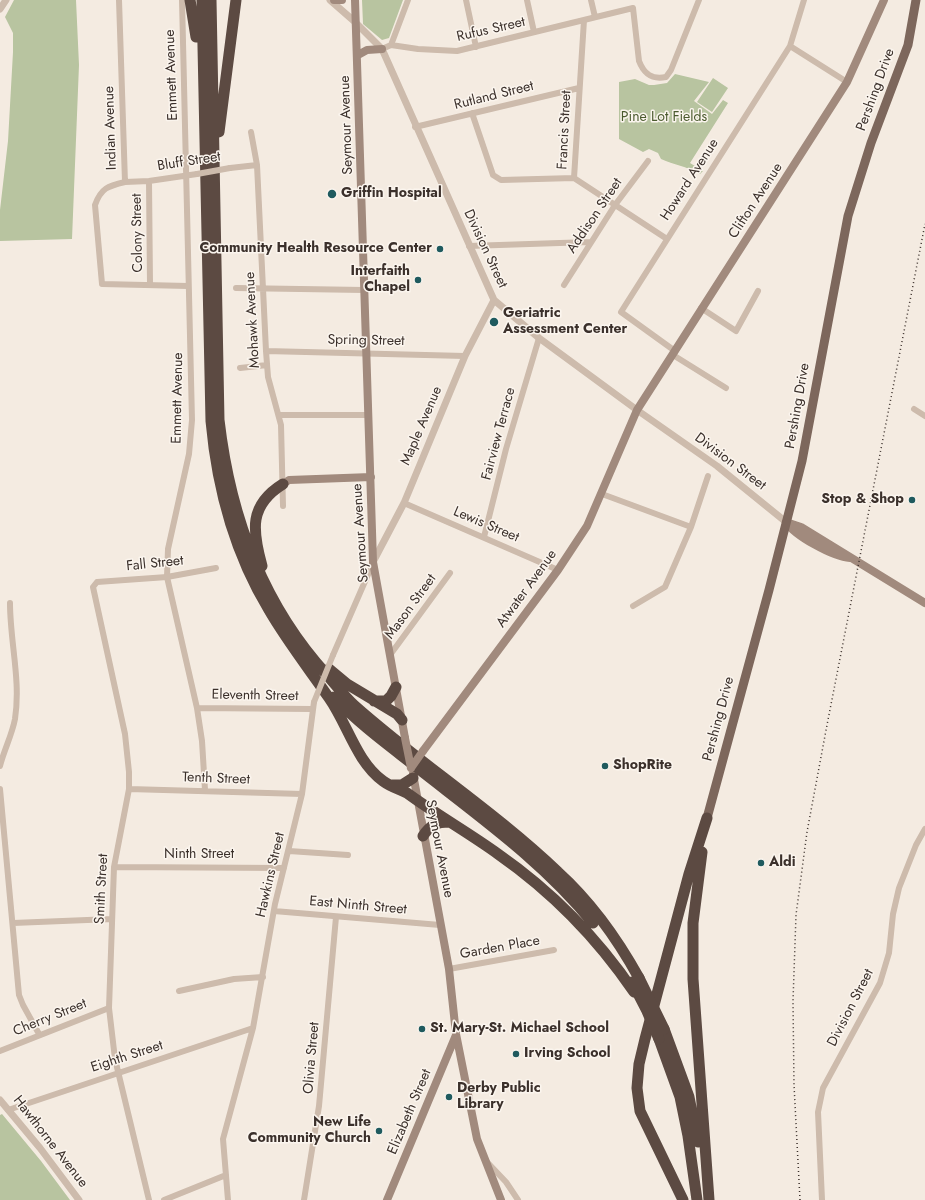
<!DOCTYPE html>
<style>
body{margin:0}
canvas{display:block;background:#f4ebe1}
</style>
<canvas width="925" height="1200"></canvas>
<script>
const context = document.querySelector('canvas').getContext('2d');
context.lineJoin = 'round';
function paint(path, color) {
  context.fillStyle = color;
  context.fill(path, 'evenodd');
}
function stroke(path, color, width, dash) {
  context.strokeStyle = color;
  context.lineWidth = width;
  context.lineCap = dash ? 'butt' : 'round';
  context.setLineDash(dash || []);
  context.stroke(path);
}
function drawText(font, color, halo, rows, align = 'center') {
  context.font = font + ' Jost,sans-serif';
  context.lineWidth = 3;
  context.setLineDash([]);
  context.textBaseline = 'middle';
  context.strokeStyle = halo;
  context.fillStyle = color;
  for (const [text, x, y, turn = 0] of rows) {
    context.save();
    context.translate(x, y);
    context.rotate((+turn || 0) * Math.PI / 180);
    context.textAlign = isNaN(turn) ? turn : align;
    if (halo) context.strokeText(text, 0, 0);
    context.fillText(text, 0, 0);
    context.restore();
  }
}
const green = new Path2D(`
 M14,0H76L79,65L72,239L0,241V210L8,141L13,52V33L5,17Z
 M362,0H403L389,38L382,40L363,24Z
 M675,74L709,82L694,101L712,114L723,100L728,103L690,163L703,171L700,174C686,166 674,165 661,159L658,153L649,149L643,152L619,139V82L635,79L649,85H654L667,83Z
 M713,78L728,88L712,112L697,102Z
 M2,1114L41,1161L70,1200H0V1115Z`);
const minor = new Path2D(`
 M119,0L125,182C108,186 101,188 95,205L102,284L188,286
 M182,0L192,420L189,454L168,549L167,577L197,708L202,741L205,790
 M466,0L476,47
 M527,0L534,32
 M591,0L595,17
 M391,45L418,49L457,51L633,8L639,61C644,74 652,80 666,77L671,70L699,0
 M790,46L847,82
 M382,49L391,45L408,0
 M472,113L493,175L501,180L574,178
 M415,127L579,88
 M251,132L257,165L266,351L268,377L281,425L283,506
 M230,168L257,165
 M574,178L584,20
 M574,178L667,239
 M149,181L150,285
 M125,182L149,181L197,174
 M469,246L590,242
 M564,285L615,205L648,161
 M236,288L364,290
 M701,308L736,331L758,291
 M266,351L465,356
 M675,351L621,312L790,46L804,0
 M673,355L726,388
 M240,368L267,365
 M914,409L925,416
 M279,415H369
 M602,494L691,527
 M404,503L558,570
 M484,537L506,449L539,338
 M633,606L665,587L691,527L708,476
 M333,655L373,563
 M390,655L450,573
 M197,708L312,709
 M0,766C4,750 12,735 15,719C21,680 10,642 10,603
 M0,789L19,995L23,1005L39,1034
 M129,789L302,794
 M289,851L348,855
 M114,867L284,868
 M274,911L440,925
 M13,923L112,919
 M449,969L554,950
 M179,991L234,979L263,977
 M0,1051L109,1008
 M8,1110L253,1028
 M487,1162L506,1182L518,1200
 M149,1200L115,1059L109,1008L114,867L129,789V772L125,734L93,587L97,582L167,577L216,568
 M164,1200L226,1175
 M228,1200L223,1139L253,1028L275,904L302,794L314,702
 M304,1200L319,1106L336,917
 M822,1200L818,1112L823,1088L880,983L889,953L893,914L899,888L916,845L925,829`);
const tertiary = new Path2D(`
 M330,0L354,21L382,49L494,300L539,338L637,410L717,466L786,522
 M0,9L6,0
 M373,562L404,503L465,356L494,300
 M0,1100L40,1148L79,1200`);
const secondary = new Path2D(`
 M334,0H342
 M355,0L373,562L405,738
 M358,55L367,50L382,49
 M283,484L289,480L371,477
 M786,522L801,527L925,603
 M786,522C795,536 833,557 850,558
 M423,751L558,570L587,526L637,410L847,82L884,0
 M413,774L449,969L456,1034L477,1139L501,1200
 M387,1200L456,1035`);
const primary = new Path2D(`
 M707,818L769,590L802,461L848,216L871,143L908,45L916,0`);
const motorway = new Path2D(`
 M190,0L196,37
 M202,0L211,421C217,488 234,552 269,610C287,641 309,669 329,698C348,725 356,761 383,781C391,787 399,789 407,793C437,815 469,833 498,854C551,891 598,939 634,992
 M211,0L219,420C230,515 262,604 327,675C336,685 344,696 354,705C419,763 494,811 558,872C590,901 618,940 639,978
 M219,132L236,0
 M262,566C252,530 249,505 283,484
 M329,669L347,684L397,714L402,720
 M334,697C358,723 387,744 415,766C477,815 543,861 593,923
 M374,701H386L391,696L396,687
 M392,785H402L413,778
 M423,836C430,825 437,822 449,822
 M702,852L693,923V979L709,1200
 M664,1029L689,1097L698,1142
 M659,1039L680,1097L688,1136L697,1200
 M683,1200L640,1111L637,1088L639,1064L645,1039L689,874L707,818`);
const rail = new Path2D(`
 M800,1200L794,1085L793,1001L796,915L807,832L827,725L925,224`);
const minorBridge = new Path2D(`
 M197,174L230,168
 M314,702L333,655`);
const secondaryBridge = new Path2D(`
 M405,738L411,768
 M411,768L423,751`);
const motorwayBridge = new Path2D(`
 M639,978L664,1029
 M632,982L647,1011L659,1039`);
const markers = [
 [332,194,5,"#1f5a5e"],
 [440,249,4,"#1f5a5e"],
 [418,280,4,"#1f5a5e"],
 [494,322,5,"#1f5a5e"],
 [912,500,4,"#1f5a5e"],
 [605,766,4,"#1f5a5e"],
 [761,863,4,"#1f5a5e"],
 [422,1029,4,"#1f5a5e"],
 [516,1054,4,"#1f5a5e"],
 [449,1097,4,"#1f5a5e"],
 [379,1131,4,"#1f5a5e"]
];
const streetNames = [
 ["Rufus Street",491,30,-13],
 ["Emmett Avenue",172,75,-92],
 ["Pershing Drive",876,90,-70],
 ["Rutland Street",494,96,-14],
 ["Seymour Avenue",347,125,-92],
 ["Indian Avenue",111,128,-92],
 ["Francis Street",565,130,-87],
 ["Bluff Street",189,162,-9],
 ["Howard Avenue",690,180,-57],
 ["Clifton Avenue",756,201,-57],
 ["Addison Street",595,216,-56],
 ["Colony Street",138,233,-91],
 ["Division Street",485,249,65],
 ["Mohawk Avenue",253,320,-93],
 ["Spring Street",366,341,1],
 ["Emmett Avenue",178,398,-89],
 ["Pershing Drive",798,406,-80],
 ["Maple Avenue",422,426,-67],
 ["Fairview Terrace",499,434,-75],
 ["Division Street",730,462,37],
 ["Lewis Street",486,525,23],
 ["Seymour Avenue",361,533,-94],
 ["Fall Street",155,564,-6],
 ["Atwater Avenue",527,589,-54],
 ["Mason Street",411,607,-54],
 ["Eleventh Street",255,696,1],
 ["Pershing Drive",719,719,-75],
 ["Tenth Street",216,779,2],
 ["Seymour Avenue",439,849,79],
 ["Ninth Street",199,855],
 ["Hawkins Street",271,875,-77],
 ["Smith Street",102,889,-87],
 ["East Ninth Street",358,906,5],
 ["Garden Place",500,948,-10],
 ["Division Street",851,1008,-63],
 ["Cherry Street",50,1018,-22],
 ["Eighth Street",127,1057,-18],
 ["Olivia Street",312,1058,-85],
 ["Elizabeth Street",410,1112,-67],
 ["Hawthorne Avenue",50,1142,52]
];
const parkNames = [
 ["Pine Lot Fields",664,118]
];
const poiNames = [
 ["Griffin Hospital",341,194],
 ["Community Health Resource Center",432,249,"right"],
 ["Interfaith",410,272,"right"],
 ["Chapel",410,288,"right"],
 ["Geriatric",503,314],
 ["Assessment Center",503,330],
 ["Stop & Shop",904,500,"right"],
 ["ShopRite",613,766],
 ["Aldi",769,863],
 ["St. Mary-St. Michael School",430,1029],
 ["Irving School",524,1054],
 ["Derby Public",457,1089],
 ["Library",457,1105],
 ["New Life",371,1123,"right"],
 ["Community Church",371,1139,"right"]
];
paint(green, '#b8c4a0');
stroke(minor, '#cdbbac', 6);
stroke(tertiary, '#cdbbac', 7);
stroke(secondary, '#a18a7d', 8);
stroke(primary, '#7d675c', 9);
stroke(motorway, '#5c4a42', 11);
stroke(rail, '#3b302b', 1.5, [1, 3]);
stroke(minorBridge, '#cdbbac', 6);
stroke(secondaryBridge, '#a18a7d', 8);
stroke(motorwayBridge, '#5c4a42', 11);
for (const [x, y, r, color] of markers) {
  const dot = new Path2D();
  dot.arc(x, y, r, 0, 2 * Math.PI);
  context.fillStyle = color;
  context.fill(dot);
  stroke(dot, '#fbf5ee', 1.5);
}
drawText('14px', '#3b302b', '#fbf5ee', streetNames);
drawText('14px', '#4a5a2e', '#fbf5ee', parkNames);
drawText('bold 14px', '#3b302b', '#fbf5ee', poiNames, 'left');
</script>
